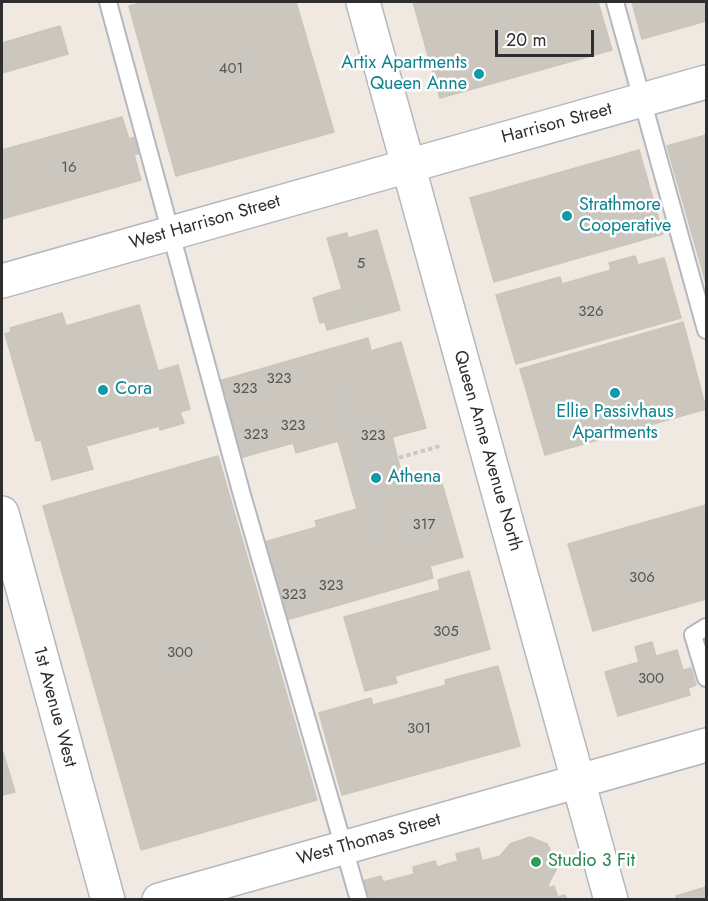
<!DOCTYPE html>
<style>
body{margin:0}
#map{position:relative;width:708px;height:901px;overflow:hidden;background:#efe9e1;font-family:Jost,sans-serif}
canvas{display:block}
.frame{position:absolute;inset:0;border:3px solid #2e2e2e;pointer-events:none}
.scale{position:absolute;left:495px;top:30px;width:99px;height:27px;box-sizing:border-box;border:3px solid #2e2e2e;border-top:0;padding-left:8px;font-size:18px;line-height:21px;white-space:nowrap;color:#2e2e2e;-webkit-text-stroke:4px #fff;paint-order:stroke}
</style>
<div id="map">
<canvas width="708" height="901"></canvas>
<div class="frame"></div>
<div class="scale">20 m</div>
</div>
<script>
const context = document.querySelector('canvas').getContext('2d');
context.lineJoin = 'round';
function paint(path, color) {
  context.fillStyle = color;
  context.fill(path, 'evenodd');
}
function stroke(path, color, width, dash) {
  context.strokeStyle = color;
  context.lineWidth = width;
  context.lineCap = dash ? 'butt' : 'round';
  context.setLineDash(dash || []);
  context.stroke(path);
}
function drawText(font, color, halo, rows, align = 'center') {
  context.font = font + ' Jost,sans-serif';
  context.lineWidth = 5;
  context.setLineDash([]);
  context.textBaseline = 'middle';
  context.strokeStyle = halo;
  context.fillStyle = color;
  for (const [text, x, y, turn = 0] of rows) {
    context.save();
    context.translate(x, y);
    context.rotate((+turn || 0) * Math.PI / 180);
    context.textAlign = isNaN(turn) ? turn : align;
    if (halo) context.strokeText(text, 0, 0);
    context.fillText(text, 0, 0);
    context.restore();
  }
}
const building = new Path2D(`
 M145,2H296L334,132L176,176L129,6Z
 M413,2H598L612,50L440,98Z
 M632,2H706V21L642,39Z
 M60,26L68,54L2,73V43Z
 M122,117L129,139L135,137L140,153L134,155L141,180L2,219V150Z
 M706,135V283L667,146Z
 M639,150L663,234L494,282L470,198Z
 M377,230L400,310L327,330L325,322L320,323L313,298L342,289L327,238L347,233L348,238Z
 M635,256L638,265L664,258L681,318L516,364L496,295L560,277L562,284L611,270L609,263Z
 M139,305L158,371L178,365L190,409L180,412L184,423L160,430L159,426L86,446L93,469L52,480L41,440L36,441L5,334L11,332L10,328L62,313L66,326Z
 M683,322L706,409L545,455L520,369Z
 M368,338L371,351L401,342L426,428L392,437L404,483L439,473L463,557L430,566L433,578L283,621L261,543L317,527L315,521L357,509L338,441L296,453L293,443L236,459L219,381Z
 M218,456L317,800L141,850L43,506Z
 M706,505V599L593,631L568,544Z
 M469,571L490,649L395,676L397,683L365,691L344,617L440,590L438,580Z
 M652,642L656,656L677,650L683,670L691,668L696,685L688,688L690,695L618,716L605,672L639,662L635,647Z
 M498,666L520,746L342,795L319,713L371,698L373,705L446,685L445,680Z
 M2,749L15,792L2,795Z
 M530,837L547,844L553,855L556,870L548,885L550,888L554,886L558,897L565,895L567,900H364L359,882L381,876L383,882L414,874L413,867L435,861L437,867L458,861L456,854L479,848L482,861L500,856L510,844Z
 M706,887V900H677L676,896Z`);
const path = new Path2D(`
 M343,395L381,531
 M363,468L440,446`);
const service = new Path2D(`
 M108,2L242,495L359,900
 M615,2L706,330
 M706,627L693,635L706,678`);
const minor = new Path2D(`
 M2,281L408,166
 M2,513L108,900
 M159,900L706,745`);
const tertiary = new Path2D(`
 M408,166L706,82`);
const secondary = new Path2D(`
 M363,2L611,900`);
const markers = [
 [479,74,6,"#0f9aa8"],
 [567,216,6,"#0f9aa8"],
 [103,390,6,"#0f9aa8"],
 [615,393,6,"#0f9aa8"],
 [376,478,6,"#0f9aa8"],
 [536,862,6,"#2e9e5b"]
];
const numberNames = [
 ["401",231,69],
 ["16",69,168],
 ["5",361,264],
 ["326",591,312],
 ["323",279,379],
 ["323",245,389],
 ["323",293,426],
 ["323",256,435],
 ["323",373,436],
 ["317",424,525],
 ["306",642,578],
 ["323",331,586],
 ["323",294,595],
 ["305",446,632],
 ["300",180,653],
 ["300",651,679],
 ["301",419,729]
];
const cultureNames = [
 ["Artix Apartments",467,64,"right"],
 ["Queen Anne",467,85,"right"],
 ["Strathmore",579,206],
 ["Cooperative",579,227],
 ["Cora",115,390],
 ["Ellie Passivhaus",615,413,"center"],
 ["Apartments",615,434,"center"],
 ["Athena",388,478]
];
const streetNames = [
 ["Harrison Street",557,124,-15],
 ["West Harrison Street",205,223,-16],
 ["Queen Anne Avenue North",487,451,74],
 ["1st Avenue West",54,707,75],
 ["West Thomas Street",369,840,-16]
];
const leisureNames = [
 ["Studio 3 Fit",548,862]
];
paint(building, '#cbc7bf');
stroke(building, '#cbc5ba', 1.5);
stroke(service, '#b4b7c1', 20);
stroke(minor, '#b4b7c1', 36);
stroke(tertiary, '#b4b7c1', 36);
stroke(secondary, '#b4b7c1', 36);
stroke(path, '#c9c9c9', 4, [4.5, 3]);
stroke(service, '#fff', 16);
stroke(minor, '#fff', 33);
stroke(tertiary, '#fff', 33);
stroke(secondary, '#fff', 33);
for (const [x, y, r, color] of markers) {
  const dot = new Path2D();
  dot.arc(x, y, r, 0, 2 * Math.PI);
  context.fillStyle = color;
  context.fill(dot);
  stroke(dot, '#fff', 2);
}
drawText('15px', '#555452', null, numberNames);
drawText('18px', '#0d838f', '#fff', cultureNames, 'left');
drawText('18px', '#2e2e2e', '#fff', streetNames);
drawText('18px', '#27864d', '#fff', leisureNames, 'left');
</script>
